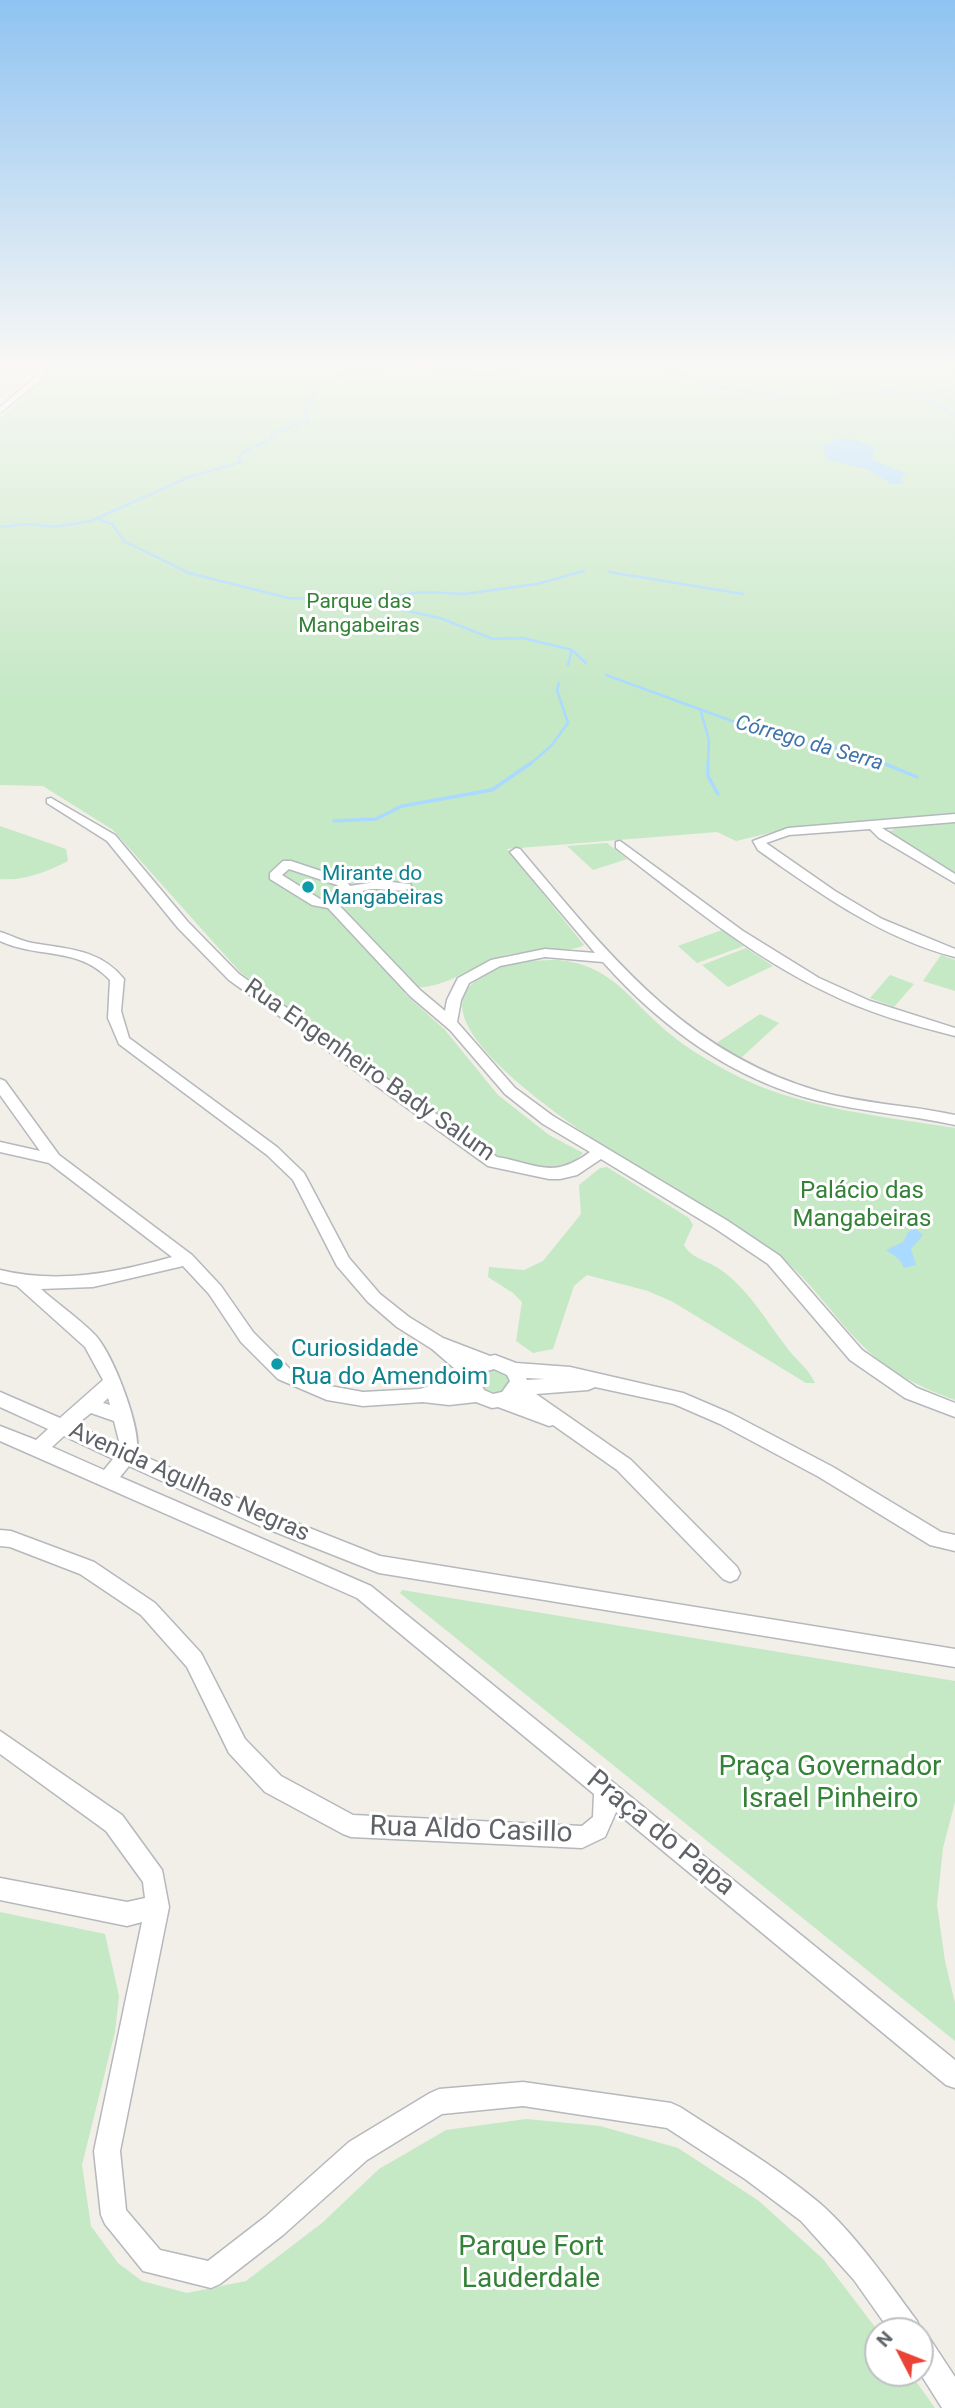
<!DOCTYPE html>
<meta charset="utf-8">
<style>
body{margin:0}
#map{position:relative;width:955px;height:2408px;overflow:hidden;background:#f1efe8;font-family:Roboto,sans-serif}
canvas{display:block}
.north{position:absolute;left:864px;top:2317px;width:70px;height:70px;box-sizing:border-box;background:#fff;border:2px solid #bfc1c3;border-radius:50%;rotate:312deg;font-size:19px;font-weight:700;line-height:28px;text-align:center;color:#5f6368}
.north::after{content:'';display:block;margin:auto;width:24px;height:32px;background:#ea4335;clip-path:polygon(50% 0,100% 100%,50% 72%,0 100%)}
</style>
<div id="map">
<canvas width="955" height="2408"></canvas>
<div class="north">N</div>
</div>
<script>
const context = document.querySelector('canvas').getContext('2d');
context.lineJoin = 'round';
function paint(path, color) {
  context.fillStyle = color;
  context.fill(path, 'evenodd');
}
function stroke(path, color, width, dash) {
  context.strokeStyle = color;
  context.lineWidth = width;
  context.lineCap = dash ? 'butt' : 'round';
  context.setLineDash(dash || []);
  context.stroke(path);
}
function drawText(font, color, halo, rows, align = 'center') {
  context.font = font + ' Roboto,sans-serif';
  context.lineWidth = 6;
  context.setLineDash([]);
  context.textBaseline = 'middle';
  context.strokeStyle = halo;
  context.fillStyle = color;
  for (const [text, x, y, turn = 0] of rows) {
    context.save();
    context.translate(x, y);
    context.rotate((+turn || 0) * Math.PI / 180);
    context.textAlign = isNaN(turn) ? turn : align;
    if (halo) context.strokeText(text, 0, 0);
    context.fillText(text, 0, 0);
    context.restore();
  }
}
const green = new Path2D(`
 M52,364H955V815L790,828L736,841L717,832L507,849L584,945C569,954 525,949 503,956C472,965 444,991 409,987L404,993L445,1030L498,1095L549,1135L583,1153C561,1179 510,1162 485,1150L241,973L113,830L43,786L0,785V418L44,379Z
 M955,822V876L889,832L897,827Z
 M0,826L66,849L68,861C46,872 25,881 0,879Z
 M607,843L627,859L593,870L567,846Z
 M722,930L744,946L697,963L678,946Z
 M746,948L773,966L728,987L702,965Z
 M941,955L955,960V991L923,981Z
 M558,960C614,965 630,1002 670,1034C689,1050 711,1062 733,1074C801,1109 881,1116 955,1128V1400C923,1389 888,1371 864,1347C832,1316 810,1278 773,1251C729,1220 412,1053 469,987C490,963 527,960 558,960Z
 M890,975L914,984L894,1007L870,998Z
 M760,1014L779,1023L741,1058L715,1044Z
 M607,1167L689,1218L693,1225L684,1245C691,1258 706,1260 718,1268C750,1289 768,1325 792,1354C801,1364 809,1370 815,1383H806L673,1302L648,1291L587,1275L574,1286L553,1349L533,1353L516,1341L522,1302L513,1293L488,1277L489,1267L524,1270L543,1261L581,1214L579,1185L600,1168Z
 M494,1367L511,1376L510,1389L496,1396L481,1392L477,1376Z
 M402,1590L955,1681V1802L943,1848L937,1905L945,1961L955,2003V2041L400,1593Z
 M0,1912L105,1934L119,1996L115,2032L82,2165L91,2226L118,2263L142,2281L187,2293L246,2281L322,2223L379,2169L446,2130L526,2119L600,2126L678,2148L759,2201L823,2259L878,2331V2373H910L935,2408H0Z`);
const water = new Path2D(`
 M839,439L857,440L876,447L871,459L907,474L900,479L903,483L891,484L867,469L828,460L821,446Z
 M916,1229L923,1235L911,1249L916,1265L904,1268L899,1259L886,1250L903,1242L909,1231Z`);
const streamFar1 = new Path2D(`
 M653,364L710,386L793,398
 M357,366L360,364
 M352,371L411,365L485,375L539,364
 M334,378L353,370
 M840,395L888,391L920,396L955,388
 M920,396L955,415
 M97,519L112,524L124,541L189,573L288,598L357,600L424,592L464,594L537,584L584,571
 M0,527L28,524L55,527L91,521L189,477L241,462L238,457C247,447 261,445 272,438L271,434L308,421L305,410L320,387L331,381
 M609,572L743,594
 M361,601L440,618L493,639L523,638L572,650L568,665
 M572,650L586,663
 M606,675L776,737L850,750L888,765
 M701,712L709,740L708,765
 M529,765L551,746L568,723L557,690L559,683`);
const stream = new Path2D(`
 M708,763V776L718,794
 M883,763L917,777
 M334,821L376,819L402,806L492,790L531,763`);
const minor = new Path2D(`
 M43,364H50L41,380L0,413V407L35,377Z
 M51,798L115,835L188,922L239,974L497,1157C538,1164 552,1180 590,1152L543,1124L505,1094L450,1030L410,996L328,908L312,905L270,879V873L283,861H291L345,879L350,886L381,881L410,884L412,887C403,894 385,888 373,889C360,890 352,896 341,900L335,896L341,890L337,885L289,869L282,875L320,899L336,902L420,990L445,1011L447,1000L458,978L491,960L545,949L595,953L510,852L516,848L520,849C608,953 682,1051 818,1091C862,1104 910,1105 955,1115V1125C910,1115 864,1112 819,1101C733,1080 661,1027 603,962L545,957L500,966L469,983L461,1000L457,1022L515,1088L553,1116L728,1221L780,1256L862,1350L917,1388L955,1403V1417L905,1398L850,1360L768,1264L716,1229L601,1159L577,1175L560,1179H549L488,1166L229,980L178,928L107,841L47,803V799Z
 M955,814V822L882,828L955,874V883L879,838L870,829L789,835L766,843L835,891L882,919L955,949V957C881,938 819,893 758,850L753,841L788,828Z
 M620,841L743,931L819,978L870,1001L955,1028V1036C912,1025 868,1013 828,993C751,957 683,899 616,848V842Z
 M0,932C11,935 21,941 32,943C67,949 100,949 124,979L121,1011L129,1038L277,1147L304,1173L349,1258L380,1294L409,1317L443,1338L490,1356L495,1355L516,1363L570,1367L683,1393L732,1414L833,1467L941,1532L955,1535V1551L930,1545L819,1477L720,1424L674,1404L595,1387L588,1390L536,1394L631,1460L737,1567L740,1573L737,1579L730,1582L723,1579L617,1470L553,1425L549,1426L498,1407L492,1408L476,1402L449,1405L423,1402L363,1406L327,1400L278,1379L241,1342L209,1294L183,1266L93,1287L41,1289C59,1305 80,1319 96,1336C114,1357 141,1427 137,1453L274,1514L380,1556L955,1649V1667L379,1573L260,1526L129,1466L120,1477L371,1586L955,2060V2088L946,2085L616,1812L605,1837L582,1848L351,1837L343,1834L265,1792L229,1753L187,1667L141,1615L80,1574L10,1547L0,1546V1530L11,1531L94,1562L155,1603L201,1653L245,1739L281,1776L353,1815L582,1826L593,1817L594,1794L357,1598L0,1441V1426L36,1440L48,1429L0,1407V1392L60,1418L103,1380L85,1347L17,1286L0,1282V1270C58,1284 115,1273 172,1257L49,1163L0,1152V1142L40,1151L0,1095V1079L5,1081L59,1155L192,1255L221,1286L253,1332L290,1369L330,1386L363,1392L420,1389L462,1375L432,1349L397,1327L368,1302L337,1266L293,1180L267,1155L119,1044L108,1018L110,980C78,946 39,959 0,941ZM494,1369L507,1375L510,1381L502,1392L493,1394L484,1390L479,1380L487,1371ZM526,1378L545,1379L527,1380ZM108,1398L110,1405L103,1403ZM91,1413L114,1421L120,1445L76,1425ZM64,1436L113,1459L104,1470L52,1447Z
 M0,1731L122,1815L162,1870L169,1907L120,2151L126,2210L160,2250L208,2261L265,2217L349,2142L430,2093L439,2089L523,2082L671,2103L680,2107C726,2137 775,2166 817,2201C853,2231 889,2283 917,2321L921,2331L920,2333L890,2331L854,2280L801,2221L745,2179L667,2128L523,2106L442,2114L367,2160L283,2235L220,2284L211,2288L143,2271L105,2224L101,2215L94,2151L142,1922L127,1926L0,1900V1878L127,1902L145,1898L143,1882L106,1831L0,1754Z
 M920,2335L930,2339L955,2377V2408H942L920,2373Z`);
const markers = [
 [308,887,7,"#0f9aa8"],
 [277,1364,7,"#0f9aa8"]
];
const farParknames = [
 ["Parque das",359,603],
 ["Mangabeiras",359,627]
];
const farWaternames = [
 ["Córrego da Serra",809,744,16]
];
const farCulturenames = [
 ["Mirante do",322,875],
 ["Mangabeiras",322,899]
];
const streetNames = [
 ["Rua Engenheiro Bady Salum",369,1071,35],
 ["Avenida Agulhas Negras",189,1483,24]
];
const parkNames = [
 ["Palácio das",862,1192],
 ["Mangabeiras",862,1220]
];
const cultureNames = [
 ["Curiosidade",291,1350],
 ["Rua do Amendoim",291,1378]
];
const nearParknames = [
 ["Praça Governador",830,1768],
 ["Israel Pinheiro",830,1800],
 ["Parque Fort",531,2248],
 ["Lauderdale",531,2280]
];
const nearStreetnames = [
 ["Rua Aldo Casillo",471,1831,2],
 ["Praça do Papa",660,1834,39]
];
paint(green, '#c5e8c5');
paint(water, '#aadaff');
stroke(streamFar1, '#aadaff', 2.5);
stroke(stream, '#aadaff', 3.5);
stroke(minor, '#b5b8bc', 3);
paint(minor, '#fff');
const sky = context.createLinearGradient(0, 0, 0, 701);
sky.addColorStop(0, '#8fc3f1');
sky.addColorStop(0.52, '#f9f8f5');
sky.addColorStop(1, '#f9f8f500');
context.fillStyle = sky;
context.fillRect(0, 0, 955, 701);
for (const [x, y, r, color] of markers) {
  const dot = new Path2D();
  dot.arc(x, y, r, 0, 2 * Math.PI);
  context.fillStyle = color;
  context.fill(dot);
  stroke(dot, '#fff', 2.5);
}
drawText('21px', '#348238', '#fff', farParknames);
drawText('italic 21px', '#4174aa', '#fff', farWaternames);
drawText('21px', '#0d838f', '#fff', farCulturenames, 'left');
drawText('24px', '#5f6368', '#fff', streetNames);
drawText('24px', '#348238', '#fff', parkNames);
drawText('24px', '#0d838f', '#fff', cultureNames, 'left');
drawText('28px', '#348238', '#fff', nearParknames);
drawText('28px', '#5f6368', '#fff', nearStreetnames);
</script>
